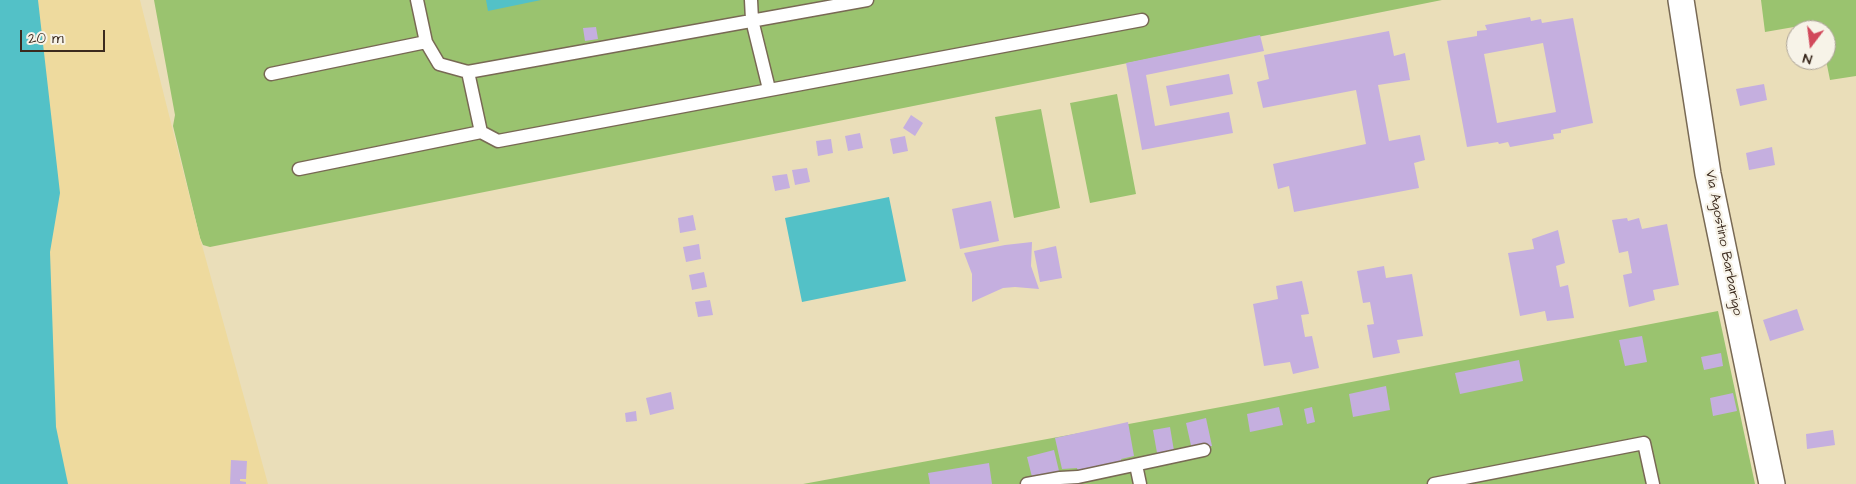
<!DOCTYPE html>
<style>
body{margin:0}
#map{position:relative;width:1856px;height:484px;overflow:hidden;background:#eadeb9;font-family:"Architects Daughter",sans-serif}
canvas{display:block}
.north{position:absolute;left:1786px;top:20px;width:50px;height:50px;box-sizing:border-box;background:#f7f3e8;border:1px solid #aca397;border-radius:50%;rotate:195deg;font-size:14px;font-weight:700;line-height:20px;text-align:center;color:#3b2a1e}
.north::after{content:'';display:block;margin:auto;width:18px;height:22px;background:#d1495b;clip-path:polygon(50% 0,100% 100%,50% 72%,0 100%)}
.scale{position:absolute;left:20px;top:30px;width:85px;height:22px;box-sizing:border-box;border:2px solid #3b2a1e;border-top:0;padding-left:6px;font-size:15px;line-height:18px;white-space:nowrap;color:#3b2a1e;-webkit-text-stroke:4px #f7f3e8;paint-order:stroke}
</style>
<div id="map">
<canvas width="1856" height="484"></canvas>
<div class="north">N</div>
<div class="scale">20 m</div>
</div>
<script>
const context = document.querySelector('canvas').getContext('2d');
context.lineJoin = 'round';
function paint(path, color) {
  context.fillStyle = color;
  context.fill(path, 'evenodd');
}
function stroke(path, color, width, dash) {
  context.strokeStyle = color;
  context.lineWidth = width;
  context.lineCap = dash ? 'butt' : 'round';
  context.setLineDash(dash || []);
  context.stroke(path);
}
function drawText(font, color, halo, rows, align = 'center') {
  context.font = font + ' "Architects Daughter",sans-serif';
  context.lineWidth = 4.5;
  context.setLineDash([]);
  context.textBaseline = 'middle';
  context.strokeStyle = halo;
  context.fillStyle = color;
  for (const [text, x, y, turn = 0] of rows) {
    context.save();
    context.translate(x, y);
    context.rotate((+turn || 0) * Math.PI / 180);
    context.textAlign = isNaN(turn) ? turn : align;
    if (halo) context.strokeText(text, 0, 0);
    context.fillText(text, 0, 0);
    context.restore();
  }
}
const green = new Path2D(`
 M154,0H1442L210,247L203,245L200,238L173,126L175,115Z
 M1761,0H1856V76L1830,80L1826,60V30H1819L1817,23L1765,32Z
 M1117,94L1136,194L1090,203L1070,103Z
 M1041,109L1060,208L1014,218L995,117Z
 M1718,311L1755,484H803L1248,402Z`);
const sand = new Path2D(`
 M0,0H140L200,238L268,484H0Z`);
const water = new Path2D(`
 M0,0H38L60,193L50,252L56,427L68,484H0Z
 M486,0H541L488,11Z
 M889,197L906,281L802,302L785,218Z`);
const building = new Path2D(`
 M1530,17L1531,21L1541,19L1542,23L1573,18L1593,123L1561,130V133L1553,134L1554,139L1510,147L1508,142L1499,144L1498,142L1467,147L1447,41L1477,36V31L1487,30L1485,25ZM1543,43L1556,112L1497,123L1484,54Z
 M596,27L598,39L585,41L583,28Z
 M1389,31L1394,56L1405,53L1410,80L1378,85L1389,141L1420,135L1425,160L1414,163L1419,188L1294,212L1289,186L1278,189L1273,164L1366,144L1356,90L1263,108L1257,82L1269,79L1264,55Z
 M1260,35L1264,51L1146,75L1155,126L1229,112L1233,133L1142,150L1126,63Z
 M1229,74L1233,94L1170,106L1166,86Z
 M1764,84L1767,100L1740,106L1736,89Z
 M911,115L923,123L915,136L903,128Z
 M860,133L863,148L848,151L845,136Z
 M905,136L908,151L893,154L890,139Z
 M831,139L833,153L818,156L816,141Z
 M1772,147L1775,165L1749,170L1746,153Z
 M807,168L810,182L795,185L792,170Z
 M787,174L790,188L775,191L772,176Z
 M991,201L999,241L960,249L952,209Z
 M693,215L696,230L680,233L678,218Z
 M1627,218L1628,221L1639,218L1642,229L1667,224L1679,285L1653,290L1655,300L1629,307L1623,275L1632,273L1628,251L1619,253L1612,220Z
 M1558,230L1565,263L1556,266L1560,287L1568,285L1574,318L1547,321L1545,311L1520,316L1508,253L1534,249L1532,239Z
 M1032,242L1031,266L1039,289L1015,287L1003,288L972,302V274L964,253L1005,245Z
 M699,244L701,259L686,262L683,247Z
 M1056,246L1062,278L1040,282L1034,251Z
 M1384,266L1386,278L1412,274L1423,336L1397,340L1400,353L1373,358L1367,325L1374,324L1370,302L1363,303L1357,271Z
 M704,272L707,287L692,290L689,275Z
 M1302,281L1309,314L1301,315L1305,337L1312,336L1319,368L1293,374L1290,362L1264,366L1253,304L1278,299L1276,286Z
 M710,300L713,315L698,317L695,302Z
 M1797,309L1804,330L1770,341L1763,320Z
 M1642,336L1647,362L1625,366L1619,340Z
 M1721,353L1723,366L1704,370L1701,357Z
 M1519,360L1523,381L1460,394L1455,373Z
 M1386,386L1390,410L1353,417L1349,394Z
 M671,392L674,409L650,415L646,398Z
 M1733,393L1737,411L1713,416L1710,398Z
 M1279,407L1283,425L1250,432L1247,414Z
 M1312,407L1315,422L1307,424L1304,409Z
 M636,411L637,421L626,422L625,413Z
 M1206,418L1212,446L1192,450L1186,423Z
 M1128,422L1134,456L1121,459L1123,467L1078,476L1077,468L1062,469L1055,438Z
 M1170,427L1174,451L1157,453L1153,430Z
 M1833,430L1835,445L1807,449L1806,434Z
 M1054,450L1059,471L1032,477L1027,457Z
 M231,460L247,461L246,479H240V481L246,482V484H230Z
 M989,463L992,484H930L928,473Z`);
const service = new Path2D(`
 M417,0L426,42
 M751,0L752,20L769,89
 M468,72L481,132
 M271,74L426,42L439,64L468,72L867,0
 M299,169L481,132L498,141L1142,20
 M1136,465L1140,484
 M1027,484L1060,478L1078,477L1204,450
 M1434,484L1644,443L1653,484`);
const minor = new Path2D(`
 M1681,0L1708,174L1772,484`);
const streetNames = [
 ["Via Agostino Barbarigo",1723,243,79]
];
paint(green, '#9ac36f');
paint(sand, '#eeda9e');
paint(water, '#53c1c7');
paint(building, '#c5afdf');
stroke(service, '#786954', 15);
stroke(minor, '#786954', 28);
stroke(service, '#fff', 12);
stroke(minor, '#fff', 25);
drawText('14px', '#3b2a1e', '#f7f3e8', streetNames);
</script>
